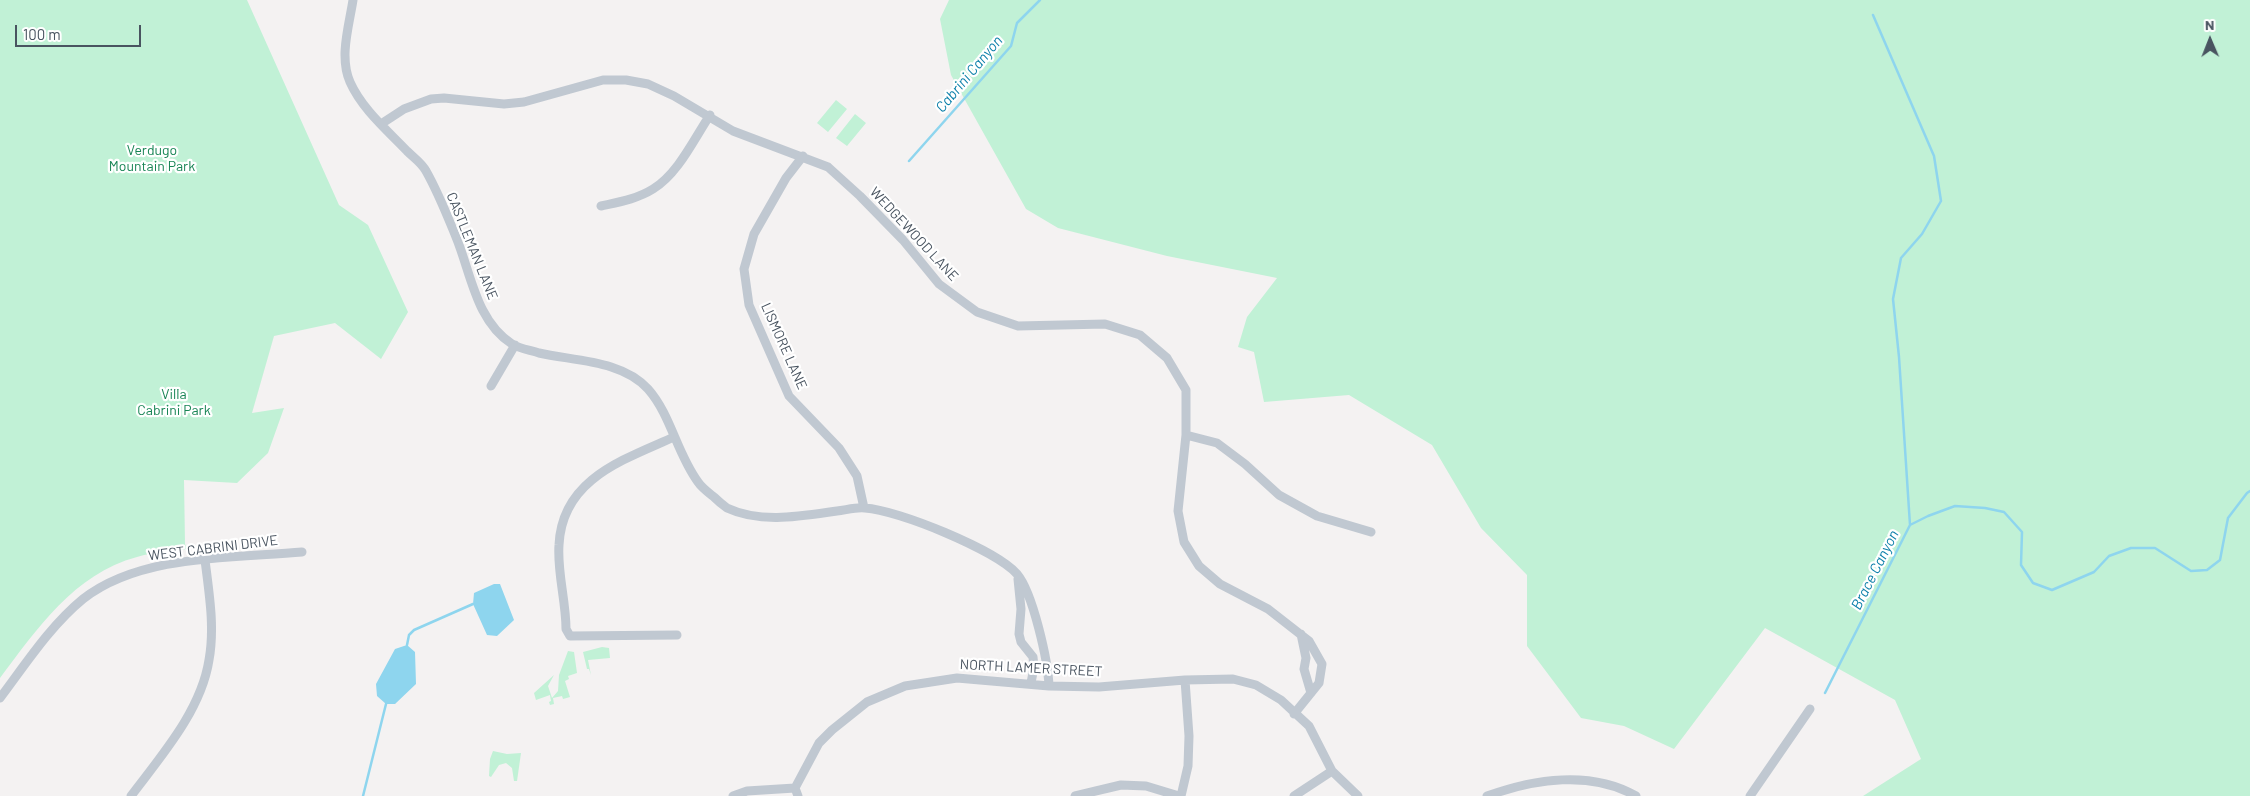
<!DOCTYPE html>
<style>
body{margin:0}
#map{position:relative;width:2250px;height:796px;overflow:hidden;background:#f4f2f2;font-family:Barlow,sans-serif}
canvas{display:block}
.north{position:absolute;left:2185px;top:15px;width:50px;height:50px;-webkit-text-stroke:4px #fff;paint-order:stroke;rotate:359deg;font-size:14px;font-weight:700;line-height:20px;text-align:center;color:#495460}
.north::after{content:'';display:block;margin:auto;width:18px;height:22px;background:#495460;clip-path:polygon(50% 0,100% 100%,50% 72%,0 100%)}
.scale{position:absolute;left:15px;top:25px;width:126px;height:22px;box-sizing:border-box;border:2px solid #495460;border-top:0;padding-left:6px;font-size:15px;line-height:18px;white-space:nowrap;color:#495460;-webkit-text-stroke:4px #fff;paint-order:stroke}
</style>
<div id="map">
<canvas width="2250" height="796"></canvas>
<div class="north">N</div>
<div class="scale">100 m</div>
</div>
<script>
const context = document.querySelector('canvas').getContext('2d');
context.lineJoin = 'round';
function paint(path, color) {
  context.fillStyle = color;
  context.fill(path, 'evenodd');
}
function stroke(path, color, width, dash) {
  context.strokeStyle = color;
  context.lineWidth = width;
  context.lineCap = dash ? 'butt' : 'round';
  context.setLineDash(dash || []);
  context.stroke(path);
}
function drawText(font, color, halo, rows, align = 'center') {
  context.font = font + ' Barlow,sans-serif';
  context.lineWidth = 4.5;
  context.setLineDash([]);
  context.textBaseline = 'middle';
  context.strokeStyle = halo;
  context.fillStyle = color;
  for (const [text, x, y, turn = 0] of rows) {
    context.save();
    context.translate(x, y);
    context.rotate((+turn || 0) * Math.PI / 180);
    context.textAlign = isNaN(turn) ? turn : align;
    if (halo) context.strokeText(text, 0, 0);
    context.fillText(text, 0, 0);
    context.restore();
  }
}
const green = new Path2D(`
 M0,0H247L339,205L368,225L408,312L381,359L335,323L274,336L252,413L284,408L268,453L237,483L184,480L185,544L187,549C171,551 153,552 137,557C74,574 37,629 0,678Z
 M949,0H2250V796H1863L1921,759L1895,700L1765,628L1674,749L1624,726L1581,718L1527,646V575L1481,528L1432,445L1349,395L1264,402L1254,352L1238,347L1247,317L1277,278L1167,256L1058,228L1026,209L951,75L940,19Z
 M836,100L847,109L828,132L817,123Z
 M855,114L866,123L847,146L836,138Z
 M602,647L609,648L610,658L588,660L591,675L589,669H587L583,652Z
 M568,651L574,652L577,673L568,676L569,679L565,681L570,697L563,699L562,696L553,698L554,704L550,705L549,702L551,701L550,695L536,700L534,693L554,675L548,686L552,698L558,691L559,675Z
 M493,751L507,754L521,753L517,781H514L512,768L506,763L499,765L491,777L489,776L490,759Z`);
const water = new Path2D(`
 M494,584H500L514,620L497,636L487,635L473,604L474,593Z
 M407,645L415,652L416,684L395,704H386L377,696L376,684L395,649Z`);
const stream = new Path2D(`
 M1873,15L1934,156L1941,201L1922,234L1901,258L1893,299L1899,357L1910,525
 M909,161L1011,46L1017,23L1040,0
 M407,645L409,635L414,630L473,604
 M1825,693L1910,525L1928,516L1955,506L1985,508L2004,512L2022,532L2021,565L2033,583L2052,590L2094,572L2109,556L2131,548H2155L2191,571L2207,570L2220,560L2228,518L2247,493L2250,491
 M363,796L386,704`);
const minor = new Path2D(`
 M353,0C349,26 339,57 350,82C362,109 387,130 407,151C413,157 422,163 426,171C438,192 447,215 456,237C471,273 476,321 512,344C520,349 530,350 539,353C574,361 622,360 648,389C671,415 677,454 698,482C702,488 709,493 714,497C718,501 723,505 727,508C761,524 802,516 837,511C846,510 856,507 865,508C898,510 996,550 1017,574C1033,593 1048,661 1049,686
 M381,124L404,109L431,99L444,98L504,104L524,102L603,80H626L648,84L674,96L733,131L828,167L860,196L903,240L939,284L977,312L1018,326L1105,324L1140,335L1167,358L1186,390V435L1178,511L1184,542L1199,566L1220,584L1268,609L1309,641L1322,664L1319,683L1294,714
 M803,156L786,178L754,234L744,269L749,305L789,396L839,448L857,476L864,508
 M601,206C619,202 637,199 653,189C678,174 694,139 710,115
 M491,386L515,345
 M1186,435L1217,443L1245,464L1279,495L1317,516L1371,532
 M674,437C623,460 562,479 559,545C557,572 566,601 566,629L570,636L677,635
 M1018,579L1021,609L1019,634L1021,642L1033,657L1034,667L1031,683
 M1301,634L1306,658L1304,669L1311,693
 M0,698C25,665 50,626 83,599C140,554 233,558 302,552
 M131,796C161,756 201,711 209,660C215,627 209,593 205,560
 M733,796L747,791L795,788
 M798,796L795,788L819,743L832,730L867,702L905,686L957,678L1049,686L1099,687L1185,680L1233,679L1256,685L1281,700L1309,726L1332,771L1358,796
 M1075,796L1121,785L1146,786L1179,796
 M1181,796L1188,766L1189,736L1185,680
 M1294,796L1332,771
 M1487,796C1534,779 1591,770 1636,796
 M1750,796L1810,709`);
const parkNames = [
 ["Verdugo",152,150],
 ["Mountain Park",152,166],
 ["Villa",174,394],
 ["Cabrini Park",174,410]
];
const streetNames = [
 ["WEDGEWOOD LANE",914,234,47],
 ["CASTLEMAN LANE",472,246,68],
 ["LISMORE LANE",784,346,66],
 ["WEST CABRINI DRIVE",213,548,-7],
 ["NORTH LAMER STREET",1031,668,3]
];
const waterNames = [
 ["Cabrini Canyon",969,74,-50],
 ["Brace Canyon",1875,570,-63]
];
paint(green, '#c1f1d6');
paint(water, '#8ed5ee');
stroke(stream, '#8ed5ee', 2.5);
stroke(minor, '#c0c8d1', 9);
drawText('14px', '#178454', '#fff', parkNames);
drawText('14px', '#495460', '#fff', streetNames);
drawText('italic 15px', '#0b7fa9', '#fff', waterNames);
</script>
